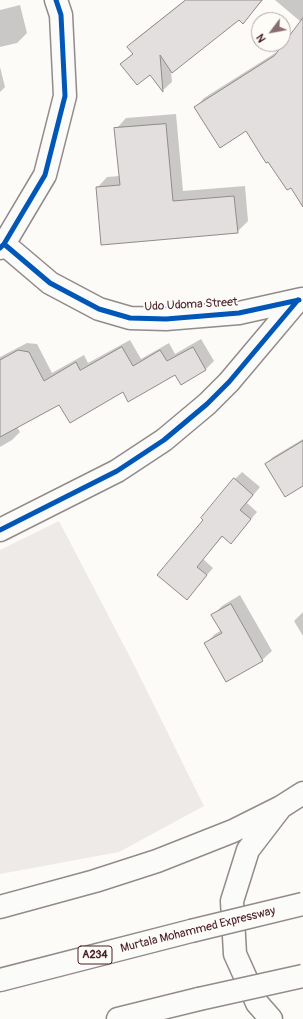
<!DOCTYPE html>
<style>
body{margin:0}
#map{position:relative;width:303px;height:1019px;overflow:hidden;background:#fcfbf8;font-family:Pangolin,sans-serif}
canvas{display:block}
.north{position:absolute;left:251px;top:12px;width:40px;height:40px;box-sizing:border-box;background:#fdfcf7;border:1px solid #b5a4a5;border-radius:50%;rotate:238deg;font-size:11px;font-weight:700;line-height:16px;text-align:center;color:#4a1f2b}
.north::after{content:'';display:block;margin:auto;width:14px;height:18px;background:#886c73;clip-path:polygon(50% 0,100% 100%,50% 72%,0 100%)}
</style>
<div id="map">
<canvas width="303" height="1019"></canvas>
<div class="north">N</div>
</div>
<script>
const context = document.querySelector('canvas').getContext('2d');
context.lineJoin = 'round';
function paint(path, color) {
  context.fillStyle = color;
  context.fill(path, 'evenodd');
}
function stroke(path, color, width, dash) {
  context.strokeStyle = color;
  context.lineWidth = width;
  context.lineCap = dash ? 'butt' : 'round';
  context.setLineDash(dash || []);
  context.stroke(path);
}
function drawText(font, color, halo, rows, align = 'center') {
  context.font = font + ' Pangolin,sans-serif';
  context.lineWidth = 3.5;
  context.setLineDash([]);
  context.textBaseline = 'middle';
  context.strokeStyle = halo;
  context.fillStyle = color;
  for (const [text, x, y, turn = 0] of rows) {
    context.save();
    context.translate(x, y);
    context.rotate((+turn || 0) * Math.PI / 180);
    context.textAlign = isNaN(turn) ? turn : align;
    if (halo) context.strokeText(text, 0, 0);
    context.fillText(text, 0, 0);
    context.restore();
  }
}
const green = new Path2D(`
 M59,521L132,661L204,806L119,852L0,874V550Z`);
const shadow = new Path2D(`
 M185,0H263L243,22L239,19L171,72L172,82L163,90L150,74L121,64L133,53L128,47L137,38Z
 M275,0H303V205L291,186L246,129L195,108L204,98L280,50L301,22Z
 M20,5L27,33L17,43L0,47V10Z
 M0,67L5,87L0,92Z
 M176,114L183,191L245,186L248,221L237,232L97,188L107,177L120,176L116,129L126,118Z
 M201,339L214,361L206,369L181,384L175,374L123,391L59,403L17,427L20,432L12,440L0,447V357L27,343L37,344L52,373L84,355L88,363L130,340L141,359L169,343L175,354Z
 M303,439V485L266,464L273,457Z
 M242,472L260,487L247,503L257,512L238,535L223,536L203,559L213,568L187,598L204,520L235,479Z
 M240,595L272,651L262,660L205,644L215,634L222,630L213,615L222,606Z
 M303,612V636L294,621Z`);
const building = new Path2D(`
 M186,0H262L243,24L239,20L172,73L160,55L163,92L150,75L137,85L120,64L133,54L127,47Z
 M303,18V207L291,188L287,190L268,162L266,163L246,131L220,148L194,107L274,56Z
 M166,124L173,201L234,196L238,233L101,245L96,187L120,185L114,128Z
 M122,347L133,366L160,350L167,361L193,347L206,370L181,385L175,375L128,402L123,392L70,423L59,405L0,437V360L18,350L29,352L44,381L76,362L80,370Z
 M303,441V486L285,497L265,464Z
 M234,478L253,495L240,510L251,519L231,544L222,536L197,567L207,575L187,600L157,575L203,520L201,518Z
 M231,604L263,661L226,682L204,643L222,633L211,615Z`);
const minor = new Path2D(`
 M4,244L50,283L99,309L130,318L166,319L239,313L302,299
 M0,248L4,244L45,175L65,96L61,15L56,0
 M0,530L117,471L164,440L207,404L229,382L298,300`);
const trunk = new Path2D(`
 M0,907L95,881L157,861L233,831L281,807
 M271,1019L257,1003L235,954L232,901L248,850L281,807L303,793`);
const motorway = new Path2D(`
 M0,980L191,931
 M118,1019L199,999`);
const motorwayBridge = new Path2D(`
 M191,931L303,904
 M199,999L303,976`);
const cycleway = new Path2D(`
 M4,244L50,283L99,309L130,318L166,319L239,313L299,300
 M0,248L4,244L45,175L65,96L61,15L56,0
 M0,530L117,471L164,440L207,404L229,382L298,300`);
const shields = [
 [95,955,34]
];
const shieldNames = [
 ["A234",95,955]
];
const streetNames = [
 ["Udo Udoma Street",191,305,-3],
 ["Murtala Mohammed Expressway",198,930,-14]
];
paint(green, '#eeeae8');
paint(shadow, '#0003');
paint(building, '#e2dfde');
stroke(building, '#928a8b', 1);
stroke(minor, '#928a8b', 25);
stroke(trunk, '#928a8b', 25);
stroke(motorway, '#928a8b', 25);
stroke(minor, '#fbfbf9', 22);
stroke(trunk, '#fbfbf9', 22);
stroke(motorway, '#fbfbf9', 22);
stroke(motorwayBridge, '#928a8b', 25, []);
stroke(motorwayBridge, '#fbfbf9', 22);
stroke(cycleway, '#0057b8', 5);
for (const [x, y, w] of shields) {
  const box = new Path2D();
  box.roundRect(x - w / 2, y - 9, w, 18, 3);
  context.fillStyle = '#fdfcf7';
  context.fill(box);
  stroke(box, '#4a1f2b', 1);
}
drawText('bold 11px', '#4a1f2b', null, shieldNames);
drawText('12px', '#4a1f2b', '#fdfcf7', streetNames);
</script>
